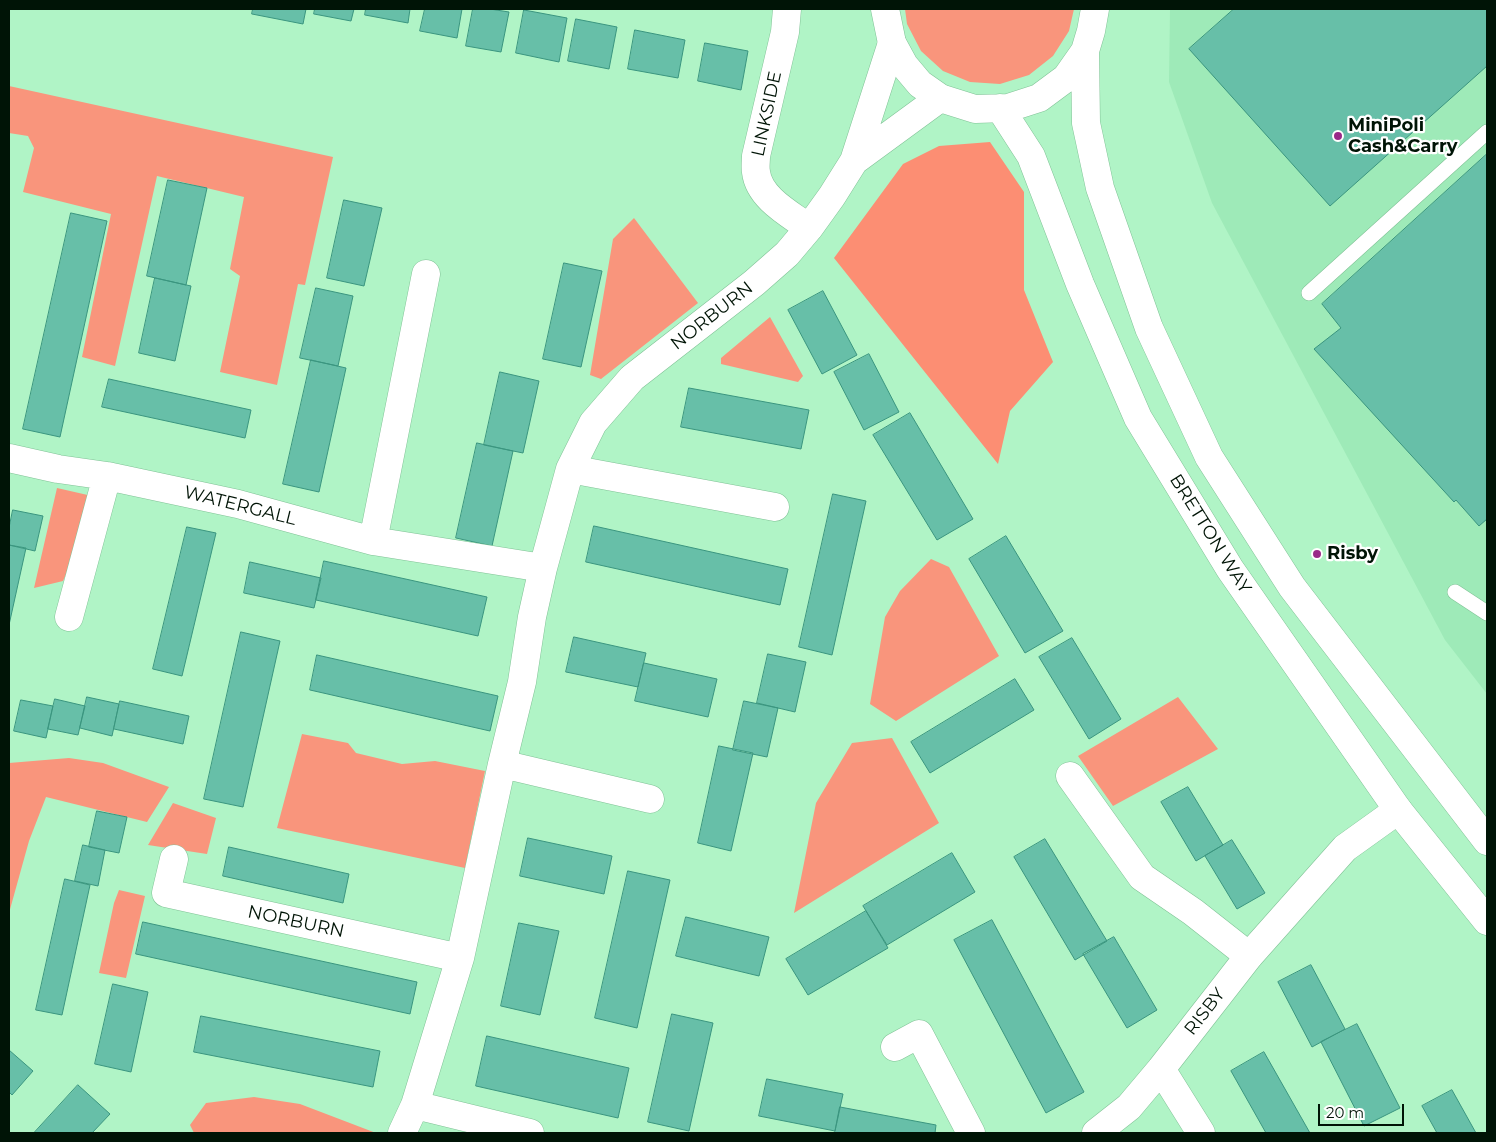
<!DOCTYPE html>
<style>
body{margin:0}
#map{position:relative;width:1496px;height:1142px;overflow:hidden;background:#b0f4c6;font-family:Montserrat,sans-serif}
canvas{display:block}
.frame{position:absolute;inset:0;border:10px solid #001406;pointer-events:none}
.scale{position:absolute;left:1318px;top:1104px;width:86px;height:22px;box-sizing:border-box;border:2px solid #001406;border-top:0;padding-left:6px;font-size:15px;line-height:18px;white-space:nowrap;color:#001406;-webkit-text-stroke:4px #fff;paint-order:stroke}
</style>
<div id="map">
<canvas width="1496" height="1142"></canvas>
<div class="frame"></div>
<div class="scale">20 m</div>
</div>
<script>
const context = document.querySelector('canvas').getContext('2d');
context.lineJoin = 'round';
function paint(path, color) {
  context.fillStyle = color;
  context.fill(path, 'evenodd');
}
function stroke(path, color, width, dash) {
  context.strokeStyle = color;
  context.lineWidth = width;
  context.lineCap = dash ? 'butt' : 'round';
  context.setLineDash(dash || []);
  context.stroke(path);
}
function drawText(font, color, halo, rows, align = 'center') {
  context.font = font + ' Montserrat,sans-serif';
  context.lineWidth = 4.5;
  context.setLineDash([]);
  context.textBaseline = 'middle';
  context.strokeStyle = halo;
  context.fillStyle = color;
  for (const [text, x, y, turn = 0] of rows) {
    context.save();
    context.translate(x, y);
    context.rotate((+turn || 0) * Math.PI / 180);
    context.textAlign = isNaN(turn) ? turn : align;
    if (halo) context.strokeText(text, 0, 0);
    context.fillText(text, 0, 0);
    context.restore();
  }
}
const built = new Path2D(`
 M1170,9H1487V694L1445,640L1212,203L1169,82Z`);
const green = new Path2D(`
 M905,9H1074L1069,31L1053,56L1029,75L1000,84L970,82L943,71L921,51L907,24Z
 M9,86L333,157L305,285L298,284L277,385L220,372L240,276L230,269L244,197L157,176L115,366L82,357L111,214L23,192L34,148L28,136L9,133Z
 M634,218L698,303L601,379L590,375L613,239Z
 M770,317L803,376L798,382L721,364V358Z
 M57,488L92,496L72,561L63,581L34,588Z
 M931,559L949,567L999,656L896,721L870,704L885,617L900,591Z
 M1178,697L1218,749L1113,806L1078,756Z
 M302,734L348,743L356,753L402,764L435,761L485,771L465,868L277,828Z
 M892,738L939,823L794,913L816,803L852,743Z
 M69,758L103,763L169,787L147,822L46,797L29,841L9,913V763Z
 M173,803L216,818L207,854L148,845Z
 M119,890L145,896L126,978L99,973L114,903Z
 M254,1097L300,1104L376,1133H194L190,1125L206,1103Z`);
const forest = new Path2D(`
 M990,142L1024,192V290L1053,362L1010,411L998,464L834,258L903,164L939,146Z`);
const building = new Path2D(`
 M253,9H306L303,24L252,14Z
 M315,9H354L351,21L314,14Z
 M366,9H410L408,23L365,15Z
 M425,9H462L457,38L420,31Z
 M473,9H490L509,12L501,52L466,46Z
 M1234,9H1487V66L1330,206L1189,49Z
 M524,10L567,18L559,62L516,53Z
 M576,19L617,27L609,69L568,61Z
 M635,30L685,40L678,78L628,69Z
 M705,43L748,51L741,90L698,81Z
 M1487,154V519L1479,526L1456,500L1454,502L1314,349L1341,328L1322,304Z
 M168,180L207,188L186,285L147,276Z
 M344,200L382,208L364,286L327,278Z
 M71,213L107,221L60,437L23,429Z
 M564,263L602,271L581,367L543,359Z
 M155,278L191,286L175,361L139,353Z
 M316,288L353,296L338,366L300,358Z
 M823,291L857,355L822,374L788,310Z
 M869,354L899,412L864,430L834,372Z
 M311,360L346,368L319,492L283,484Z
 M500,372L539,381L523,453L484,445Z
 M109,379L251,410L245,438L102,407Z
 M689,388L809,410L801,449L681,427Z
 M910,413L973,519L937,540L873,435Z
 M477,443L513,451L492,546L456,538Z
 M833,494L866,501L832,655L799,647Z
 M13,510L43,516L35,551L9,545V528Z
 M594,526L788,569L780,605L586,562Z
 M187,527L216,533L182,676L153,669Z
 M1006,536L1063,631L1025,653L969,559Z
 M9,545L26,548L9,625Z
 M324,561L487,597L478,636L316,600Z
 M250,562L321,578L314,608L244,593Z
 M241,632L280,641L243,807L204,799Z
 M574,637L646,653L638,687L566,672Z
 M1072,638L1121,719L1089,739L1039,657Z
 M768,654L806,662L795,712L757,703Z
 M317,655L498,696L490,731L310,690Z
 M644,663L717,679L708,717L635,701Z
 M1015,679L1034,710L930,773L911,742Z
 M87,697L119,704L112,736L80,728Z
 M55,699L85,706L78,735L48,729Z
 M21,700L53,706L46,738L14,731Z
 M120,701L189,716L183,744L114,729Z
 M744,701L778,708L767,757L733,750Z
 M719,746L753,753L731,851L698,843Z
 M1188,787L1223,845L1196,861L1161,802Z
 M97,811L127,817L119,853L89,847Z
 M528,838L612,856L604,894L520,876Z
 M1045,839L1107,941L1075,960L1014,857Z
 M1232,840L1265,893L1237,909L1205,856Z
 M83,845L105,850L98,886L75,881Z
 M229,847L349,874L343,903L223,876Z
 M952,853L975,892L887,945L863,906Z
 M628,871L670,880L637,1028L595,1018Z
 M65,879L90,885L62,1015L36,1010Z
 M866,911L888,948L808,995L786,959Z
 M686,917L769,937L759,976L676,956Z
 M992,920L1084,1092L1046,1113L954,940Z
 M143,922L417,982L410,1014L136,954Z
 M519,923L559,931L540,1015L501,1006Z
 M1114,937L1157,1010L1127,1028L1083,954Z
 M1311,965L1345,1029L1312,1047L1278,982Z
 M113,984L148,992L131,1072L95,1064Z
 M672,1014L713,1023L689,1131L648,1122Z
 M201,1016L380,1051L373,1087L194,1052Z
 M1357,1024L1400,1108L1364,1126L1321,1042Z
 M487,1036L629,1068L618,1118L476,1086Z
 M9,1050L33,1071L12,1095L9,1092Z
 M1264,1052L1310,1133H1266L1231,1071Z
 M767,1079L843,1094L835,1131L759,1116Z
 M78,1085L110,1114L92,1133H34Z
 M1452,1090L1476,1133H1437L1422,1106Z
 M840,1107L936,1125L935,1133H835Z`);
const service = new Path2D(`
 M1309,293L1487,132
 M1455,592L1487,613`);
const minor = new Path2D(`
 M787,9L785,32L756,156C756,161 755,167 756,172C759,198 790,214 809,228
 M854,161L940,98
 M9,458L58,469L107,476L238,504L373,541L543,568
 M570,469L775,507
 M373,541L426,274
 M69,617L107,476
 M502,764L650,799
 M1070,776L1142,877L1193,912L1249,956
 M174,859L166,893L460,958
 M895,1047L919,1034L971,1133
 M1161,1069L1201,1133
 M415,1105L530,1133
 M402,1133L415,1105L460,958L502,764L522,682L532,617L543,568L570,469L593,423L632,378L754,283L787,254L809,228L832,196L854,161L892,43
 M1096,1133L1129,1107L1161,1069L1249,956L1345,848L1398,810`);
const tertiary = new Path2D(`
 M885,9L892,43L904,65L920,84L940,98L975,109L1008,108L1039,98L1066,78L1085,51L1091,31L1095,9
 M1085,51L1086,123L1100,188L1149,328L1209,457L1292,587L1487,841
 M1000,108L1031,156L1080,284L1138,418L1230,569L1398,810L1487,921`);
const markers = [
 [1338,136,5,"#992988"],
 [1317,554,5,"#992988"]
];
const streetNames = [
 ["LINKSIDE",767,114,-78],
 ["NORBURN",712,316,-38],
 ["WATERGALL",240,506,14],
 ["BRETTON WAY",1210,534,58],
 ["NORBURN",296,922,12],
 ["RISBY",1205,1012,-52]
];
const poiNames = [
 ["MiniPoli",1348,126],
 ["Cash&Carry",1348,147],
 ["Risby",1327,554]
];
paint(built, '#9eeab8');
paint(green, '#f9957c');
paint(forest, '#fc8e73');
paint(building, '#67bfa8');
stroke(building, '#3a957f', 1);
stroke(service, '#80c296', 16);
stroke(minor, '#80c296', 29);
stroke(tertiary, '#80c296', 29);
stroke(service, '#fff', 15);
stroke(minor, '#fff', 28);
stroke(tertiary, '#fff', 28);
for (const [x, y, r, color] of markers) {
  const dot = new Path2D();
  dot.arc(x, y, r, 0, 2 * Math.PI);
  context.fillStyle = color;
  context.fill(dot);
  stroke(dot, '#fff', 2);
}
drawText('18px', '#001406', '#fff', streetNames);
drawText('bold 18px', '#001406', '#fff', poiNames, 'left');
</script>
